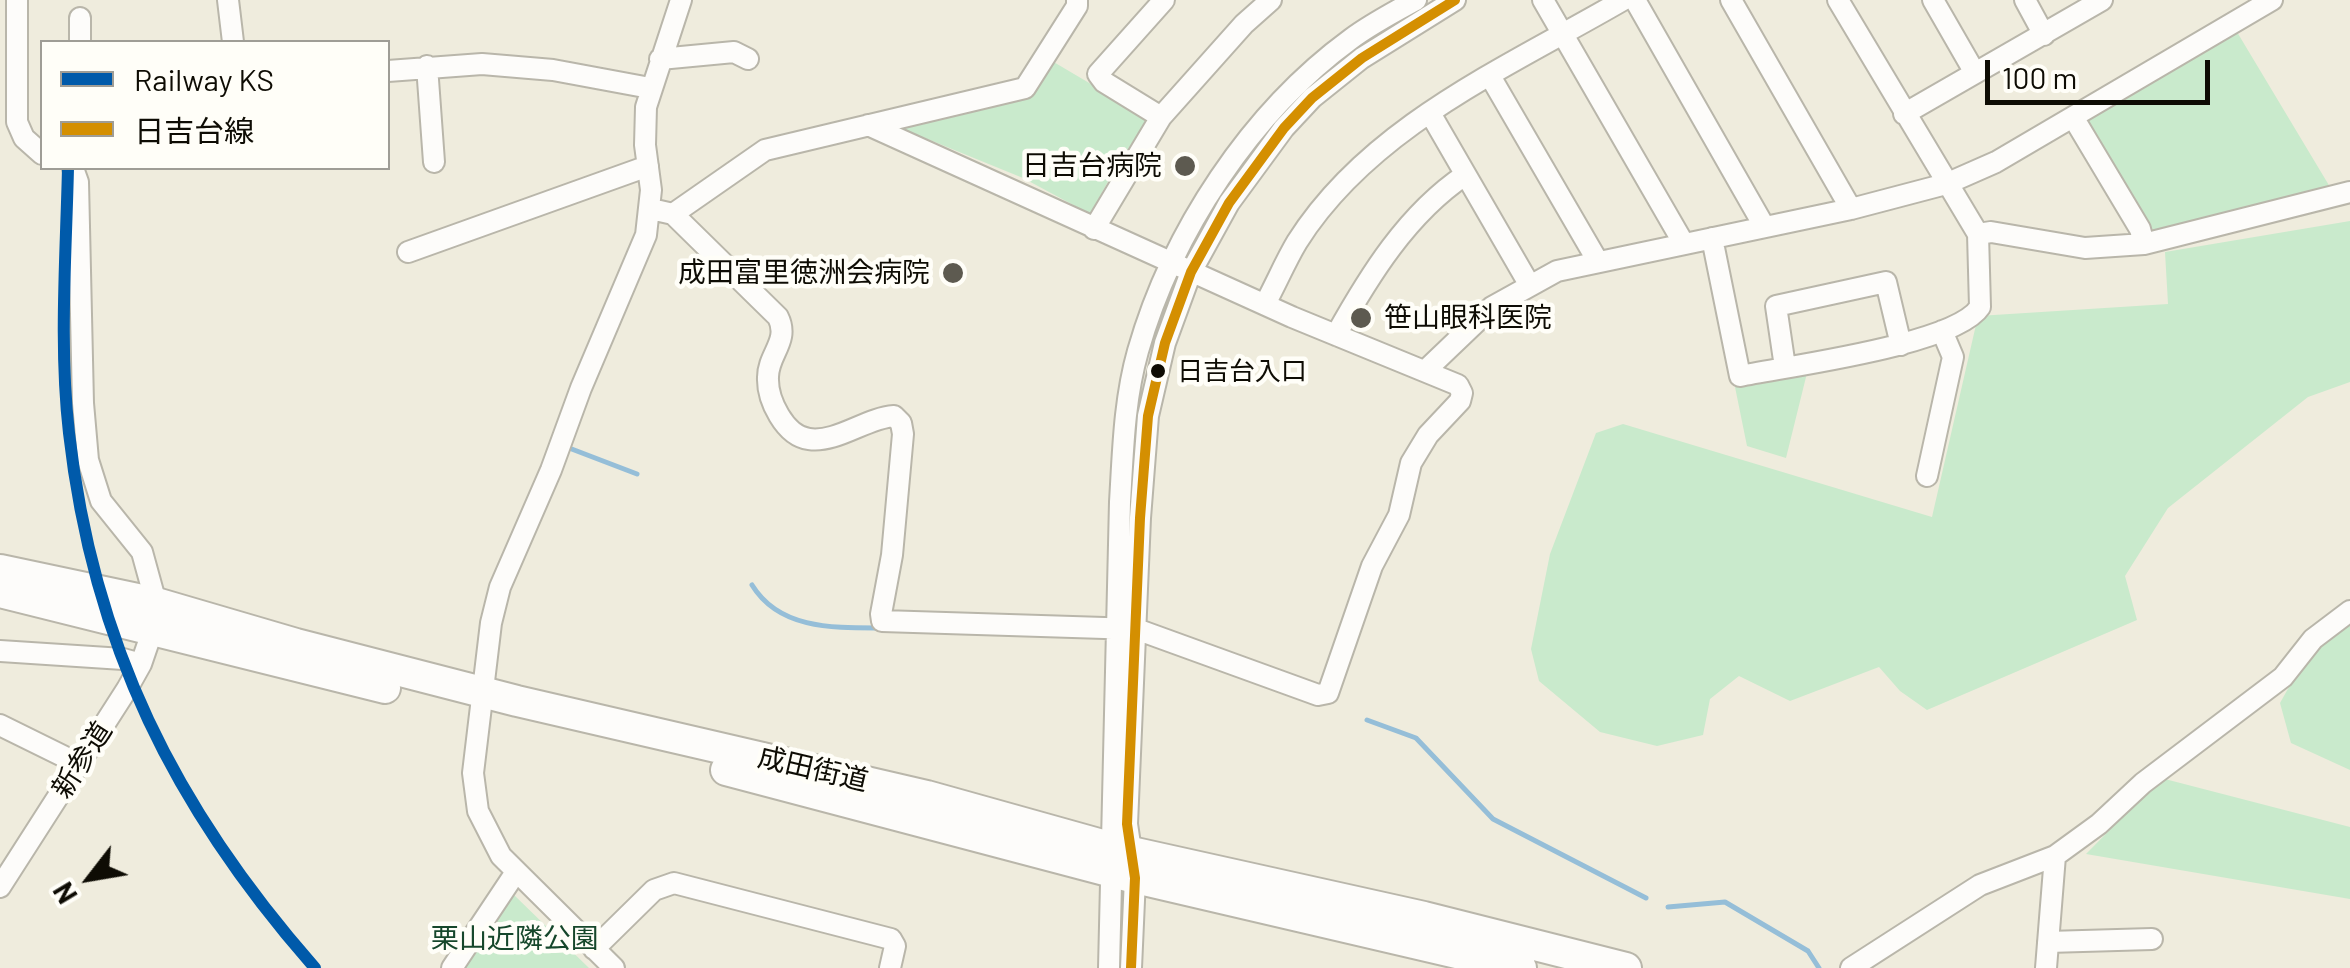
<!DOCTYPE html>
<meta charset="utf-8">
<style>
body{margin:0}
#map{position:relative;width:2350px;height:968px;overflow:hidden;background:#efecdd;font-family:Barlow,"Noto Sans JP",sans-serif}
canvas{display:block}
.legend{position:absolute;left:40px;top:40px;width:350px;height:130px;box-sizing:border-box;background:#fffef8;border:2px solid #9f9d96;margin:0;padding:12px 18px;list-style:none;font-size:30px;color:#0e0c04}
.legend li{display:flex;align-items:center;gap:20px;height:50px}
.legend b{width:50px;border:2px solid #9f9d96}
.north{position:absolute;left:40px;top:828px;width:100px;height:100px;-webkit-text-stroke:8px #fffef8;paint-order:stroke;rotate:239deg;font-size:28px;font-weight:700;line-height:40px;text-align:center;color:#0e0c04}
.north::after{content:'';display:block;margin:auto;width:35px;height:45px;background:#0e0c04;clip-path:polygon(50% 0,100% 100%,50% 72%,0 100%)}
.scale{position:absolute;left:1985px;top:60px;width:225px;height:45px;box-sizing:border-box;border:5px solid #0e0c04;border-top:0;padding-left:12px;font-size:30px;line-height:35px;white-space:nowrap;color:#0e0c04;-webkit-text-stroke:8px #fffef8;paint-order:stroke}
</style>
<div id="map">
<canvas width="2350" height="968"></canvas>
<ul class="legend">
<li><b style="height:12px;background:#005aaa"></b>Railway KS</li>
<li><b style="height:12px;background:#d48f01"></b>日吉台線</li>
</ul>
<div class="north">N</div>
<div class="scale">100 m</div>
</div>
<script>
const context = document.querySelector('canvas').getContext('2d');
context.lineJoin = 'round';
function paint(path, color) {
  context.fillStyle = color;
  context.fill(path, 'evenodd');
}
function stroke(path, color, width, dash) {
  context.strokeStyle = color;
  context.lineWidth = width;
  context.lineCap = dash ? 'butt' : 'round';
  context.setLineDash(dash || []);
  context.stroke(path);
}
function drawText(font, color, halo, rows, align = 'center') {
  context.font = font + ' Barlow,"Noto Sans JP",sans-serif';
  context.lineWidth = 9;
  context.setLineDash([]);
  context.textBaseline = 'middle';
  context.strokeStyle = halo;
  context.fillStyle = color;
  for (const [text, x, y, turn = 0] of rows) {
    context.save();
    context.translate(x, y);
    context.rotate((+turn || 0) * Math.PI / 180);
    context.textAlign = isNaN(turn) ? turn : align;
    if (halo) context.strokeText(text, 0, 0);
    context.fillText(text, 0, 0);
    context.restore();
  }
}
const green = new Path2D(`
 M2237,32L2330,187L2230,216L2155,231L2148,225L2087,124L2088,118Z
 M1052,61L1145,116L1147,122L1120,160L1090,214L1023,178L893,125L1028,96Z
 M2350,221V382L2308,397L2168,508L2125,576L2137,620L1927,710L1900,691L1879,667L1790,701L1739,676L1710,699L1703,735L1657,746L1600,732L1539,681L1531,649L1550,554L1596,433L1623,424L1932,517L1978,316L2168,304L2165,252Z
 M1807,373L1786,458L1747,446L1735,387Z
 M2350,621V770L2291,743L2280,703L2307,655Z
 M2161,778L2350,827V899L2086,854Z
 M513,894L589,968H457Z`);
const stream = new Path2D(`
 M569,448L637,474
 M752,585C779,629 832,628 880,628
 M1367,720L1416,738L1493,819L1646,898
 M1668,907L1725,902L1808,951L1819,968`);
const minor = new Path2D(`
 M17,0V122L24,138L42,154
 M228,0L233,42
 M1543,0L1684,244
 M1635,0L1764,226
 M1731,0L1851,209
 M1933,0L1975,73
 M2025,0L2044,35
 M80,18V42
 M660,59L734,52L748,59
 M427,66L434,162
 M388,71L482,64L553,70L650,88
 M1490,76L1597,260
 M1430,113L1529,284
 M1904,114L2102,0
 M1161,117L1104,82L1098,74L1164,0
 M2073,117L2140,229L2144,244
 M651,209L673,214L778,317C790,341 768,354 768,377C767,400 785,436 809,439C837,443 866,418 894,416L901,423L903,434L892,555L881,614L882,621L1136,629L1318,695L1328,693L1372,566L1399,515L1411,463L1428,435L1460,401L1462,393L1458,385L1292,317L868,125
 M673,214L765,150L1025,88L1077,6V0
 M1094,229L1161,117L1244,24L1271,0
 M1978,234L1991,232L2085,248L2144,244L2350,192
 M1712,238L1740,376C1788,366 1955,345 1980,307L1978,234L1838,0
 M408,252L648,166
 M1265,304C1276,284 1285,262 1297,242C1370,126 1508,67 1623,0
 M1336,335C1369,276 1407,214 1465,175
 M1785,367L1776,306L1886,282L1901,345
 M1425,371L1492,307L1557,271L1851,209L1946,184L1996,162L2272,0
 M1927,476L1953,357L1942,331
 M0,651L123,659L141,664
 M0,725L79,764
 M2055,856L2099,824L2143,783L2283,677L2313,639L2350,611
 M0,887L127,689L141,664L153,629L156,603L142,552L101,501L88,460L83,403L78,182L73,168
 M2048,942L2152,939
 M594,949L654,890L674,883L891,939L895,946L890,968
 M452,968L516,872
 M614,968L501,856L478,811L473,773L491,623L500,587L551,470L581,388L646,235L651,190L645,145L646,107L681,0
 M1109,968L1120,502C1123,452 1124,400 1138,351C1172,232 1251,112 1351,39C1371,24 1394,12 1416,0
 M1131,968L1135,878L1127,824L1140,518L1148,416L1165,343L1191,272L1229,203L1284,128L1312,98L1362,58L1455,0
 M1851,968L1980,885L2055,856L2046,968`);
const highway = new Path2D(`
 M0,570L156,603L296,644L517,701L927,796L1113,848L1424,917L1626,968
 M0,592L385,688
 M726,770L1135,878L1521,968`);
const bus1 = new Path2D(`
 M1131,968L1135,878L1127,824L1140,518L1148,416L1165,343L1191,272L1229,203L1284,128L1312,98L1362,58L1455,0`);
const rail1 = new Path2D(`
 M68,168C66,256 59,346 69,433C93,645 175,809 315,968`);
const markers = [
 [1185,166,12,"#5d5a50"],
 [953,273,12,"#5d5a50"],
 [1361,318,12,"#5d5a50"],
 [1158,371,9,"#0e0c04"]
];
const busNames = [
 ["日吉台入口",1177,371]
];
const poiNames = [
 ["日吉台病院",1162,166],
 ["成田富里徳洲会病院",930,273],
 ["笹山眼科医院",1384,318,"left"]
];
const streetNames = [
 ["新参道",82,760,-57],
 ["成田街道",813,769,13]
];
const parkNames = [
 ["栗山近隣公園",515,939]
];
paint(green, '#c9eacc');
stroke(stream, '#95bed8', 5);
stroke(minor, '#b9b6aa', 24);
stroke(highway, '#b9b6aa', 34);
stroke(minor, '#fdfcfa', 20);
stroke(highway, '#fdfcfa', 30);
stroke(bus1, '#d48f01', 10);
stroke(rail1, '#005aaa', 12);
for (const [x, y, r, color] of markers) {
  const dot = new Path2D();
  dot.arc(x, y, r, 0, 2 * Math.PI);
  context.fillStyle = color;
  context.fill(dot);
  stroke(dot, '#fffef8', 4);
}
drawText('26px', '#0e0c04', '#fffef8', busNames, 'left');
drawText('28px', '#0e0c04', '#fffef8', poiNames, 'right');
drawText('28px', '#0e0c04', '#fffef8', streetNames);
drawText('28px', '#16472b', '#fffef8', parkNames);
</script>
